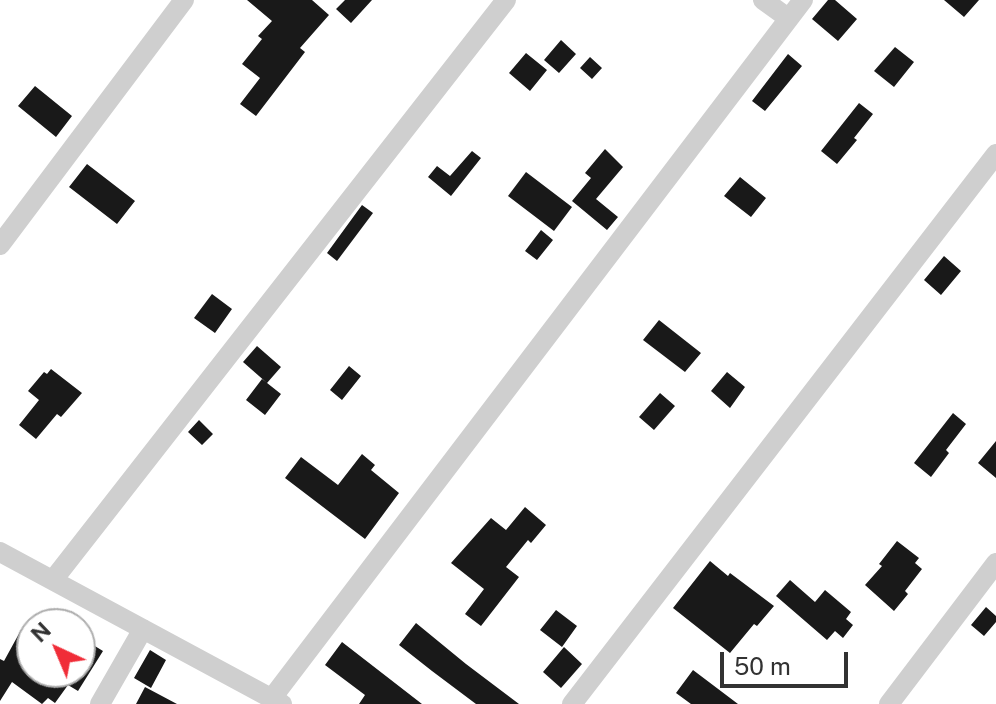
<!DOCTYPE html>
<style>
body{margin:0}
#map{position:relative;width:996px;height:704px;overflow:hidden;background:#fff;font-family:"Public Sans",sans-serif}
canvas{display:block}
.north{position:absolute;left:16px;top:608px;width:80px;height:80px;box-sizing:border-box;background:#fff;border:2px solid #adadad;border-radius:50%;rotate:316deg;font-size:22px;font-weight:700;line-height:32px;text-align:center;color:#323232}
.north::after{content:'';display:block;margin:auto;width:28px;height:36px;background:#f02d38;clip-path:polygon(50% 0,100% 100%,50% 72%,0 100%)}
.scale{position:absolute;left:720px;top:652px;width:128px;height:36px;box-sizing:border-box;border:4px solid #323232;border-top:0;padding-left:10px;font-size:24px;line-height:28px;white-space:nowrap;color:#323232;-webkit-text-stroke:6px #fff;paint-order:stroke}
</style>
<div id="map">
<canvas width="996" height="704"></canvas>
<div class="north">N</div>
<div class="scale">50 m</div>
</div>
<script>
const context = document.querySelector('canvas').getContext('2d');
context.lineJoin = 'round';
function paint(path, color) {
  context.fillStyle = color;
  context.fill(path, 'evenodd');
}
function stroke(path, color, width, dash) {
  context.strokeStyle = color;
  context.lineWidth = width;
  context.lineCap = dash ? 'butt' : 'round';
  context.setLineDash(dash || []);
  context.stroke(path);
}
const building = new Path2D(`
 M247,0H312L329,15L300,48L305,52L256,116L240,104L260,78L242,64L262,39L258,36L272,21Z
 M345,0H372L351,23L336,9Z
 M828,0H835L857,19L838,41L812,19Z
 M944,0H979L964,17Z
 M561,40L576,54L559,73L544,60Z
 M895,47L914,62L894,87L874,71Z
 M526,53L547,70L530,91L509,73Z
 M788,54L802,66L765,111L752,101Z
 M590,57L602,68L592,79L580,68Z
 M35,86L72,116L56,137L18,106Z
 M859,103L873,114L854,138L857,140L837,164L821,151Z
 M605,149L623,167L596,199L618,217L607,230L572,201L591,178L585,173Z
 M472,151L481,158L451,196L428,177L437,166L450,176Z
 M87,164L135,201L117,224L69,187Z
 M526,172L572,207L554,231L508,196Z
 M740,177L766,198L751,217L724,196Z
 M362,205L373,213L337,261L327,253Z
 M541,230L553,240L537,260L525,251Z
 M944,256L961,271L941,295L924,280Z
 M212,294L232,309L215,333L194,318Z
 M659,320L701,353L685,372L643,340Z
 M257,346L281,367L267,383L243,362Z
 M349,366L361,376L342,400L330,390Z
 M51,369L82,393L61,417L57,414L36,439L19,425L39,400L28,391L44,372L47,374Z
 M727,372L745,387L730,408L711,391Z
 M262,379L281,394L265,415L246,400Z
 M660,393L675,406L654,430L639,417Z
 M953,413L966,424L946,450L949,453L931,477L914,463Z
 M199,420L213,434L202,445L188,432Z
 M996,441V478L978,463Z
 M362,454L375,465L371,470L399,493L365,539L285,478L301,457L338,485Z
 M525,507L546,525L531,543L528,540L506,567L519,577L481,626L465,614L484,589L451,563L491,518L506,530Z
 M897,541L919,558L915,563L922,569L905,591L908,594L894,611L865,585L882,566L879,564Z
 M710,561L728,576L730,573L774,606L757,626L754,624L730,653L673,608Z
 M790,580L815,602L825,590L851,612L846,619L853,625L843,638L835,631L827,640L776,596Z
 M986,607L996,616V622L984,636L971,625Z
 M556,610L577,626L562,647L540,630Z
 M416,623L466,664L519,704H476L432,671L399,645Z
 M21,630L32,636V672H80V637L103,651L78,691L68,685L55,703L48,698L42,704L12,682L0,701V659L4,661Z
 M342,642L422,704H359L365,695L325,665Z
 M564,647L582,664L561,688L543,672Z
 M150,650L166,660L151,688L134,678Z
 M693,670L738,704H691L676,693Z
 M145,687L177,704H136Z`);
const street = new Path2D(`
 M763,0L788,18
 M0,245L184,0
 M0,552L282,704
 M53,580L506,0
 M272,698L803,0
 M100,704L143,629
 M572,704L996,154
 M889,704L996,563`);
paint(building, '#191919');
stroke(street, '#cfcfcf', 20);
</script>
